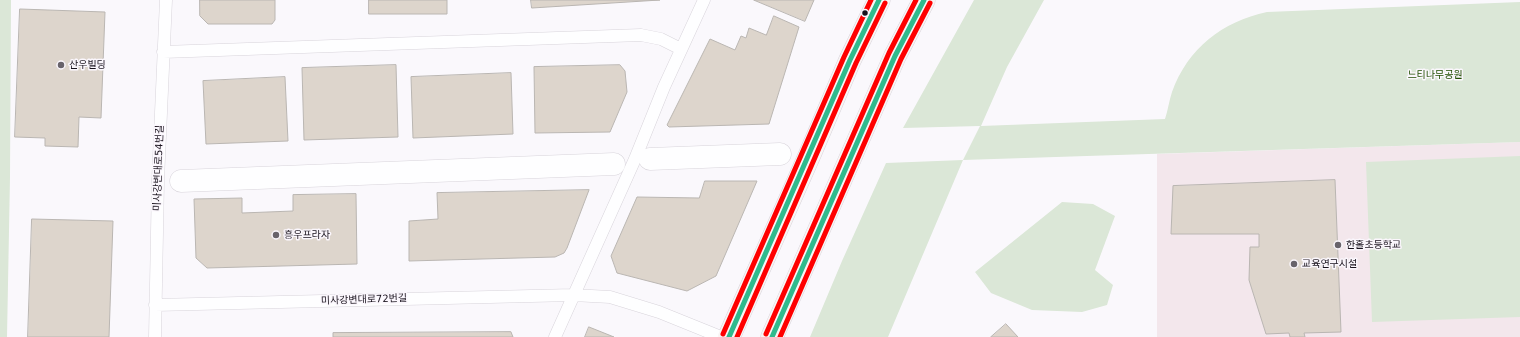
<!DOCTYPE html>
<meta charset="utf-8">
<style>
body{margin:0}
canvas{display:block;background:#faf8fc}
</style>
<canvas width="1520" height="337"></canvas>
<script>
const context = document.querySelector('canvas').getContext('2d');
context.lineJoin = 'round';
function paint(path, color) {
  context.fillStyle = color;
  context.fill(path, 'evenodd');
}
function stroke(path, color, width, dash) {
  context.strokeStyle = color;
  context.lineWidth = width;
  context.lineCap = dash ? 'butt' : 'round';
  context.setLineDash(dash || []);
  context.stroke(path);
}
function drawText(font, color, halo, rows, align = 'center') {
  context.font = font + ' "DejaVu Sans","Noto Sans KR",sans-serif';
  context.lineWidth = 3;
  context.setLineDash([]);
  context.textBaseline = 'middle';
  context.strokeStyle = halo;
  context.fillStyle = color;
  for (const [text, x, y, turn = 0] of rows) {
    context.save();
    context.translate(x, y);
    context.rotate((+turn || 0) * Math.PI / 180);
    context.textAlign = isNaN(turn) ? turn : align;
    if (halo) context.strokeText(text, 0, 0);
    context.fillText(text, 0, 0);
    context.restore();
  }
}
const education = new Path2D(`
 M1520,142V337H1157V154Z`);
const green = new Path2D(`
 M0,0H11L10,177L7,337H0Z
 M974,0H1044L1007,67L981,126L1165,119C1168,110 1169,101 1172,92C1188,48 1222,22 1267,12L1520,2V142L963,160L888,337H810L842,261L886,163L963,160L980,126L903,128Z
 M1520,156V317L1372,322L1366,162Z
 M1062,202L1093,204L1115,216L1095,270L1113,285L1107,305L1082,312L1032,310L991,293L975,272Z`);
const building = new Path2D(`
 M200,0H275V20L272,24H208L200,16Z
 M369,0H447V14H369Z
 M531,0H660L532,8Z
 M754,0H814L805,21Z
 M20,9L105,12L101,118L79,117L78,147L45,146V138L15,137Z
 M774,16L799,27L769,124L669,127L667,125L710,39L735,50L741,36L746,38L749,28L766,35Z
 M396,65L398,137L304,140L302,68Z
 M620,65L625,71L627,92L610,132L535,133L534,67Z
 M511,73L513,134L413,138L411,77Z
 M285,77L288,141L206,144L203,81Z
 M1335,180L1341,332L1304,333L1305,337H1290L1289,333L1266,334L1249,280L1250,247H1259V234H1171L1173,186Z
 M705,181H757L716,276L687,291L617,273L611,256L637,197L699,198Z
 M589,190L567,248L564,253L555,257L409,261V221L438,219L437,193Z
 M356,194L357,264L207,268L196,258L194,199L242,198V213L293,211V195Z
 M32,219L113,221L109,337H28Z
 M1006,324L1018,337H991Z
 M589,327L614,337H585Z
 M511,332L513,337H333V333Z`);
const lane = new Path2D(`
 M163,52L641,35L661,39L681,49
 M155,305L573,295L610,297L659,312L721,337
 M155,337L158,180L166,0
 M555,337L635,159L664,87L704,0`);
const street = new Path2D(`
 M650,159L780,154
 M181,181L614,164`);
const secondary = new Path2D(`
 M729,337L810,154L850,60L879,0
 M772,337L895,56L924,0`);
const bus1 = new Path2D(`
 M729,337L850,60L879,0
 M772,337L895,56L924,0`);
const bus2 = new Path2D(`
 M737,337L856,63L885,3
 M780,337L901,59L930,3`);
const bus3 = new Path2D(`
 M723,334L844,57L871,0
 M766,334L889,53L916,0`);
const markers = [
 [865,13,3.5,"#19131d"],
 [61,65,4,"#68636b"],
 [276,235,4,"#68636b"],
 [1338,245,4,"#68636b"],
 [1294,264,4,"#68636b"]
];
const poiNames = [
 ["산우빌딩",69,65],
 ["흥우프라자",284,235],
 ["한홀초등학교",1346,245],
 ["교육연구시설",1302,264]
];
const parkNames = [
 ["느티나무공원",1435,75]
];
const streetNames = [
 ["미사강변대로54번길",159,168,-88],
 ["미사강변대로72번길",364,300,-2]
];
paint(education, '#f3e7ec');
paint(green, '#dbe7d7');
paint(building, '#ddd5cc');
stroke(building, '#bab6b2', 1);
stroke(lane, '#d8d4db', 13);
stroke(street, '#d8d4db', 23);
stroke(secondary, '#d8d4db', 23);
stroke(lane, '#fefeff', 12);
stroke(street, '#fefeff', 22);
stroke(secondary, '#f9f5f5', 22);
stroke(bus1, '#30ba8d', 5);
stroke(bus2, '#f00', 5);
stroke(bus3, '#f00', 5);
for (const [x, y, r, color] of markers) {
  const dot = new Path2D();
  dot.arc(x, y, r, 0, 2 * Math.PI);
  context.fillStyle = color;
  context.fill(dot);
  stroke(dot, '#fbf7fd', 1.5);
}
drawText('10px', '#19131d', '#fbf7fd', poiNames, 'left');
drawText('10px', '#204e01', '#fbf7fd', parkNames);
drawText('10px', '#19131d', '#fbf7fd', streetNames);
</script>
